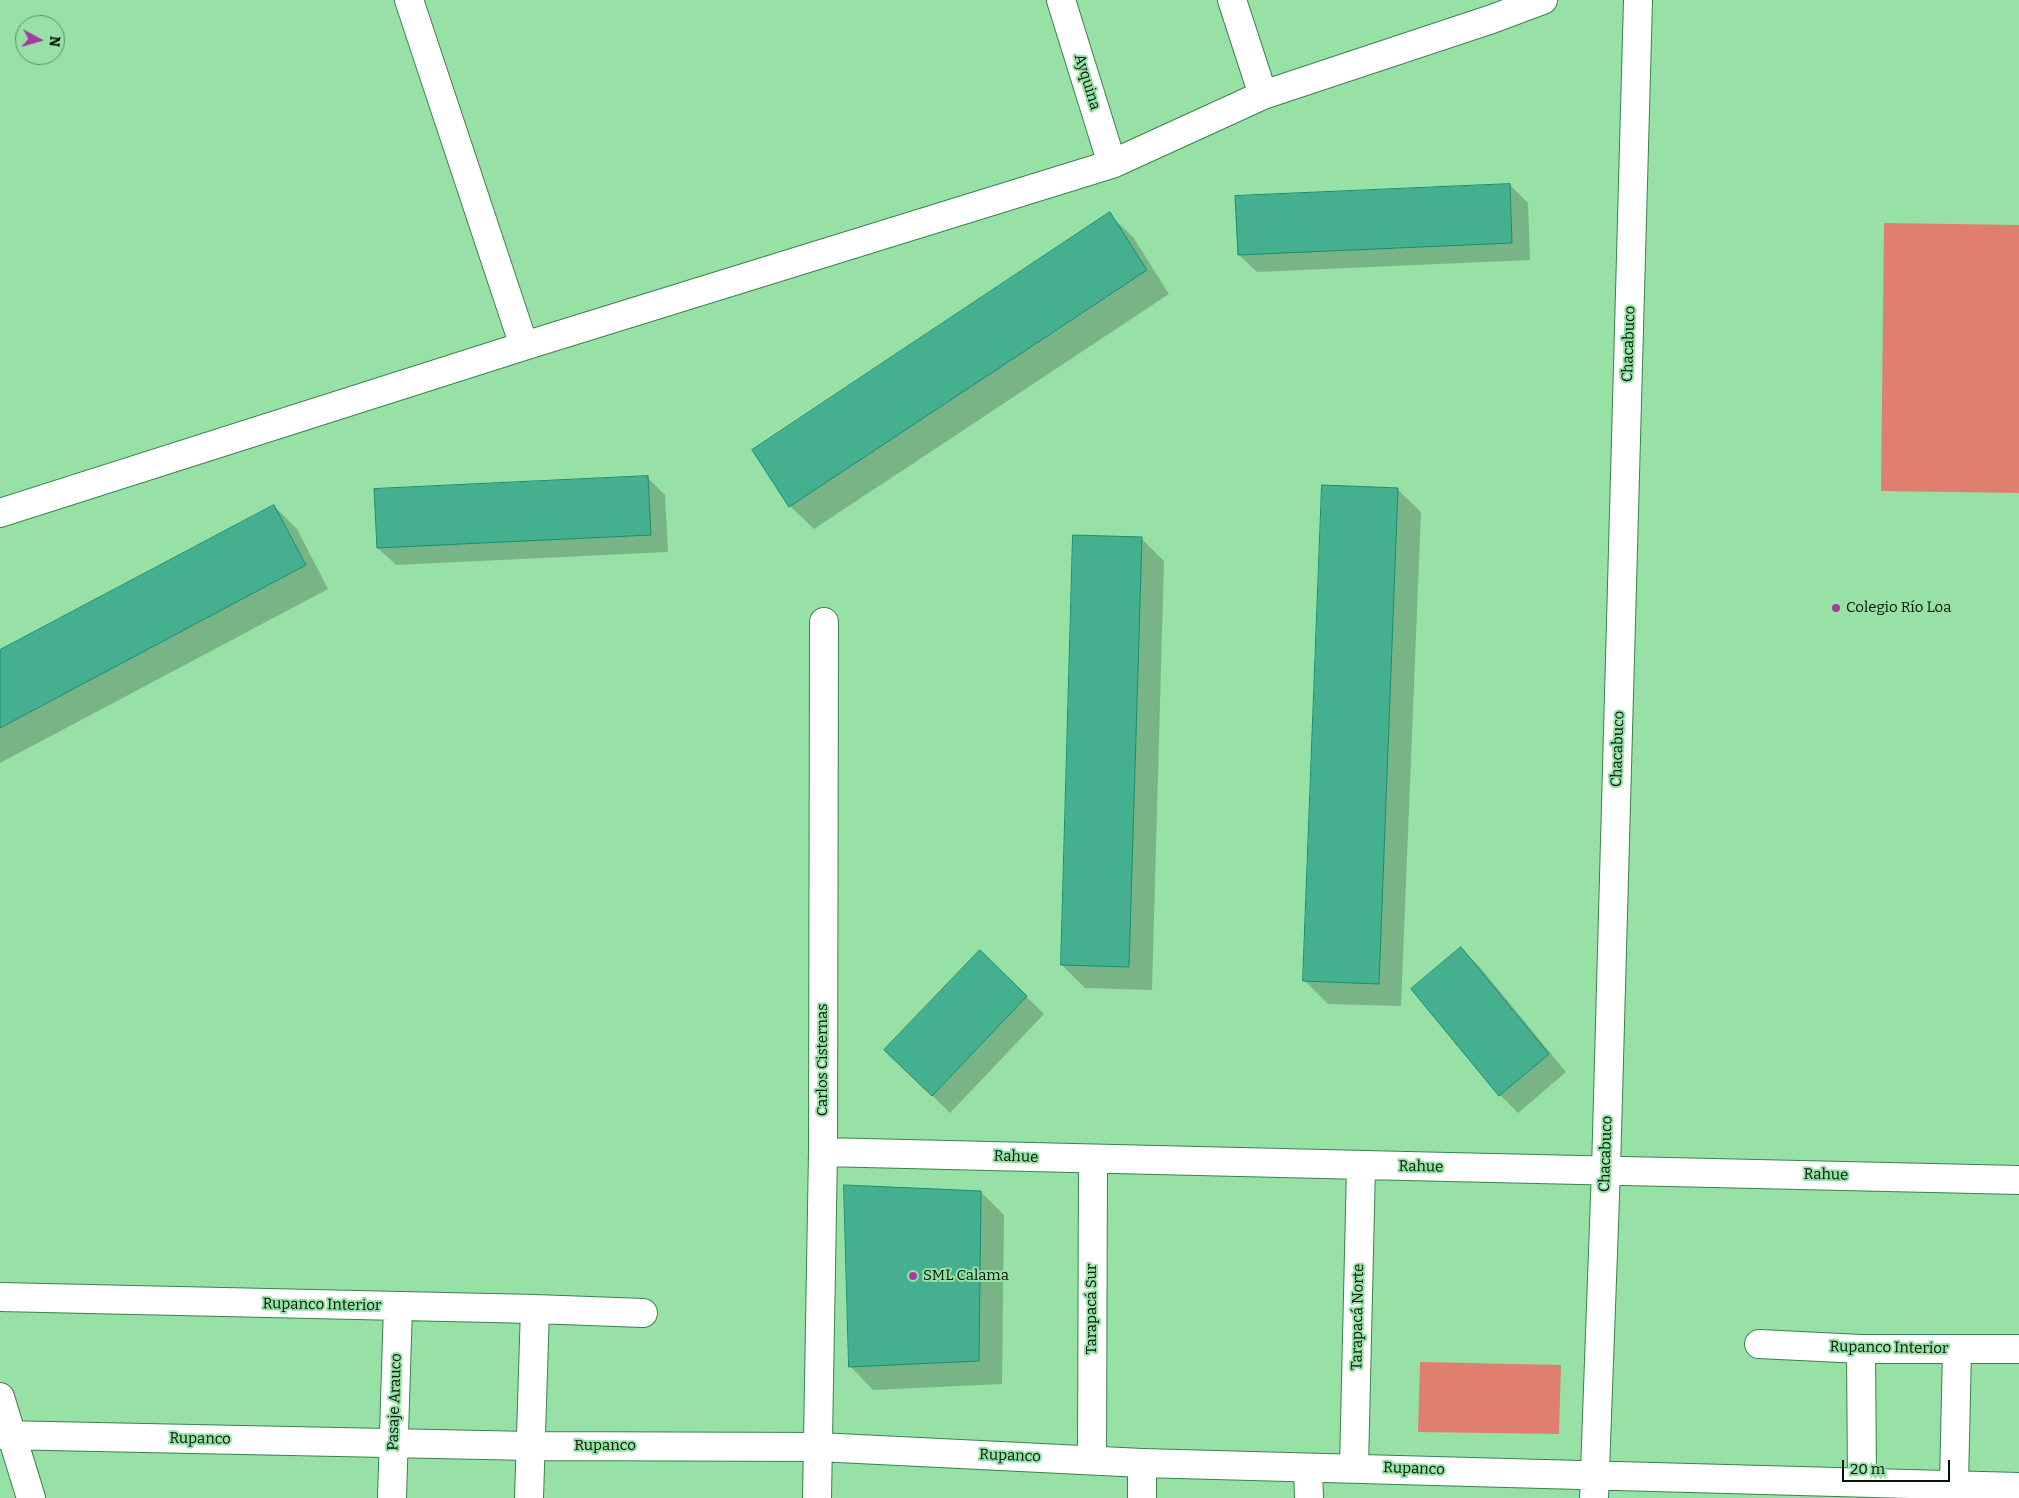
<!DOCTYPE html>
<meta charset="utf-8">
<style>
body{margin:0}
#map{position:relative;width:2019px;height:1498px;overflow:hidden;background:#97e1a7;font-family:Bitter,serif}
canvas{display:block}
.north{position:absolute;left:15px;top:15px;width:50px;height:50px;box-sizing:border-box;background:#97e1a7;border:1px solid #5b8f65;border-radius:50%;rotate:96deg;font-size:14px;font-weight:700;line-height:20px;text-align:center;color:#001402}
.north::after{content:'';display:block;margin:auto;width:18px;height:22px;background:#a43c9e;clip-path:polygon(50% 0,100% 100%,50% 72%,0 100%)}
.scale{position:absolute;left:1842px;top:1460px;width:108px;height:22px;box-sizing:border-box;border:2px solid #001402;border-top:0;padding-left:6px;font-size:15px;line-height:18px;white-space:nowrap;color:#001402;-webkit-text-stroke:4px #97e1a7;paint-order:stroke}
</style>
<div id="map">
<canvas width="2019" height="1498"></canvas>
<div class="north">N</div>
<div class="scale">20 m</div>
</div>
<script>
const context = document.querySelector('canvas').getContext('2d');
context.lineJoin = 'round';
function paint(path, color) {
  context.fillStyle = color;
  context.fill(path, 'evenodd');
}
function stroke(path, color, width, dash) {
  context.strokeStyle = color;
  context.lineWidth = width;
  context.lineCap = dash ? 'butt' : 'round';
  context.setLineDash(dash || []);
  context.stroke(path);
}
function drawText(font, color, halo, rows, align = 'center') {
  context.font = font + ' Bitter,serif';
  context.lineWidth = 4;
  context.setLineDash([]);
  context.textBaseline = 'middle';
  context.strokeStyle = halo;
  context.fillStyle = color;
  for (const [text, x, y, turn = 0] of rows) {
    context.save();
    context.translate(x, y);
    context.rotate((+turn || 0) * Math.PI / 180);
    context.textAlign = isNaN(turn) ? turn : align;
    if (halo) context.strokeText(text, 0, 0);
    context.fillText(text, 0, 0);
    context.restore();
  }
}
const green = new Path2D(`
 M1884,223L2019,225V493L1881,491Z
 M1420,1362L1561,1365L1559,1434L1418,1432Z`);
const shadow = new Path2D(`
 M1510,185L1528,203L1530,260L1257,272L1239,255Z
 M1109,214L1133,237L1169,294L814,529L790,506Z
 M647,477L665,495L668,552L396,565L378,548Z
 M1397,489L1421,512L1401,1006L1328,1004L1304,980Z
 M274,506L297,529L328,589L0,763V652Z
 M1141,538L1164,561L1152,990L1085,988L1062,965Z
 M1461,949L1479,966L1566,1072L1518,1113L1500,1095L1412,990Z
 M980,951L1044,1014L950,1113L904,1068Z
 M981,1192L1004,1215L1002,1384L873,1390L850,1366Z`);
const building = new Path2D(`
 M1510,184L1512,243L1238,255L1235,196Z
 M1110,212L1147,270L789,507L752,450Z
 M648,476L651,535L377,548L374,489Z
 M1322,485L1398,488L1379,984L1303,981Z
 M274,505L306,565L0,728V650Z
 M1073,535L1142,537L1129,967L1061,965Z
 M1461,947L1549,1054L1499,1096L1411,989Z
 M980,950L1027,996L932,1096L884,1050Z
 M844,1185L981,1191L979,1361L849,1367Z`);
const minor = new Path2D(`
 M409,0L524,346
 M1061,0L1112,164
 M1232,0L1263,95
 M0,513L524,346L1112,164L1263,95L1492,19L1543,0
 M823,1152C1222,1163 1620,1170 2019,1180
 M0,1297L535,1309L643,1313
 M1759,1344L1861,1349H2019
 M1861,1349L1862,1481
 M0,1435L531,1446L818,1447L1142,1463L2019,1487
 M1092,1459L1093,1159
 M1142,1463V1498
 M1354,1467L1361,1166
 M1308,1468L1309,1498
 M1954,1484L1957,1349
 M392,1498L398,1306
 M529,1498L535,1309
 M817,1498L823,1152L824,622
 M1594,1498L1606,1170L1638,0`);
const tertiary = new Path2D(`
 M0,1397L31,1498`);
const markers = [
 [1836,608,5,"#a43c9e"],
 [913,1276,5,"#a43c9e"]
];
const streetNames = [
 ["Ayquina",1087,82,73],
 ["Chacabuco",1629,344,-88],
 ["Chacabuco",1618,749,-88],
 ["Carlos Cisternas",823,1060,-90],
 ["Chacabuco",1606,1154,-88],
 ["Rahue",1016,1157,2],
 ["Rahue",1421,1167,1],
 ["Rahue",1826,1175,1],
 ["Rupanco Interior",322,1305,1],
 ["Tarapacá Sur",1092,1309,-90],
 ["Tarapacá Norte",1358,1317,-89],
 ["Rupanco Interior",1889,1348,1],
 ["Pasaje Arauco",395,1402,-88],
 ["Rupanco",200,1439,1],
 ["Rupanco",605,1446],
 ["Rupanco",1010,1456,2],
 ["Rupanco",1414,1469,2]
];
const poiNames = [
 ["Colegio Río Loa",1846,608],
 ["SML Calama",923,1276]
];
paint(green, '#e07f70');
paint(shadow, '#0003');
paint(building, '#45b090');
stroke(building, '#168e70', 1);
stroke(minor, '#3a824d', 30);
stroke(tertiary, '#3a824d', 30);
stroke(minor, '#fff', 28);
stroke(tertiary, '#fff', 28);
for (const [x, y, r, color] of markers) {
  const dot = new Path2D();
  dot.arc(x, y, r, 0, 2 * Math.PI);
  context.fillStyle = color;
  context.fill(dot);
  stroke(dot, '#97e1a7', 2);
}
drawText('15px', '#001402', '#97e1a7', streetNames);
drawText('15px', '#001402', '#97e1a7', poiNames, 'left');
</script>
